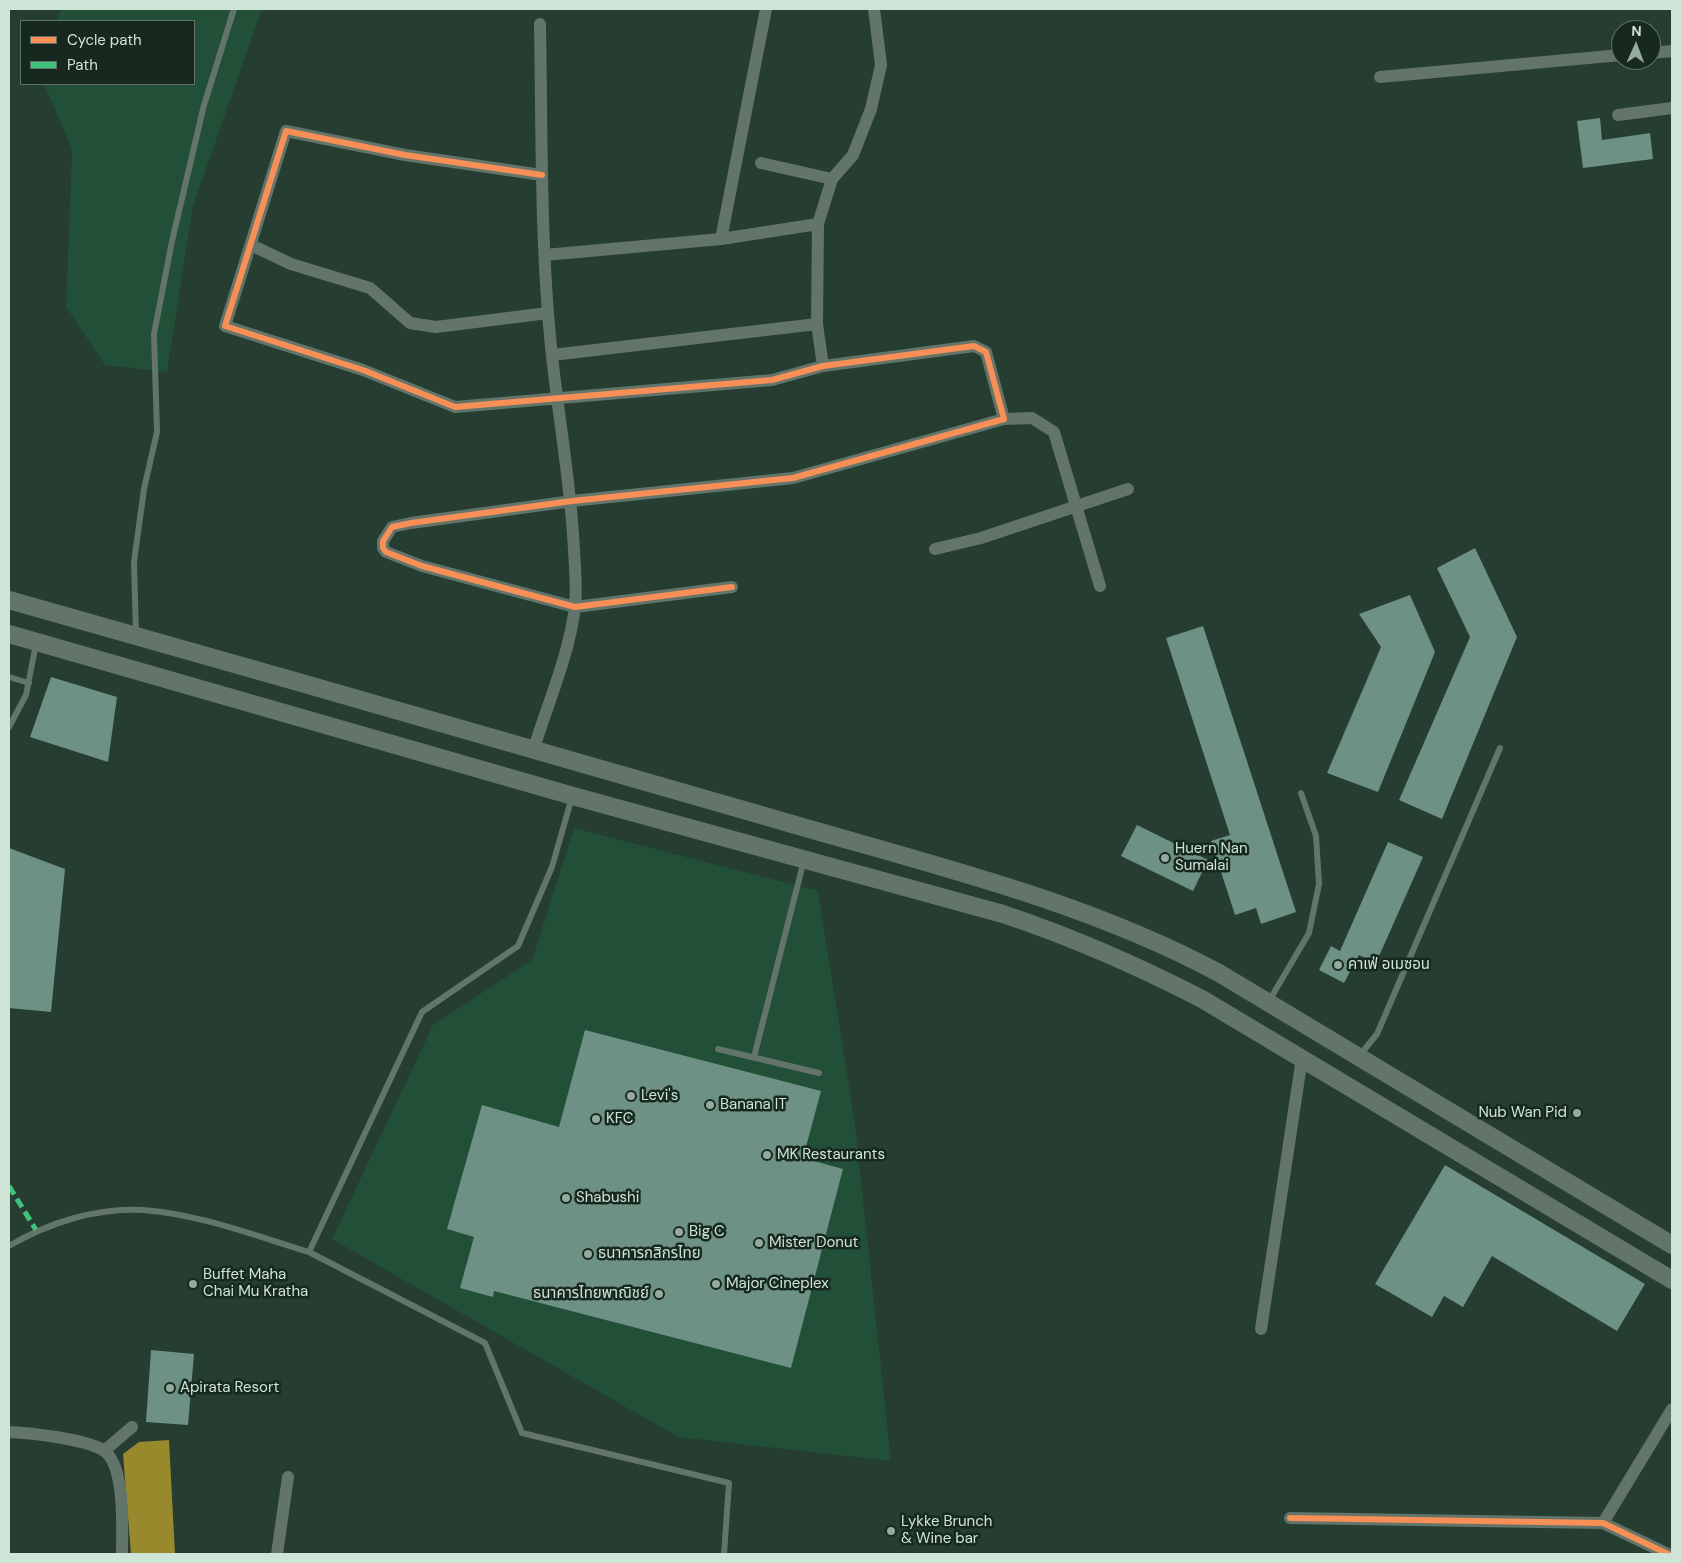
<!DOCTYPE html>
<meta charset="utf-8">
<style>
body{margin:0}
#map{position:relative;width:1681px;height:1563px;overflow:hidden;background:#263d31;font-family:"DM Sans",sans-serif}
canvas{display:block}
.frame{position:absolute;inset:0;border:10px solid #cde4d6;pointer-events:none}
.legend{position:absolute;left:20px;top:20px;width:175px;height:65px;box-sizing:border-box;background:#17281e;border:1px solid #607368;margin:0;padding:6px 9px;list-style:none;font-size:15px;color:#cde4d6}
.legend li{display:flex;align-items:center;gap:10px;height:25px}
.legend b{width:25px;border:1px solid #607368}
.north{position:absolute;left:1611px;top:20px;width:50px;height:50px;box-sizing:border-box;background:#17281e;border:1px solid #607368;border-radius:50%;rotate:2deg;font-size:14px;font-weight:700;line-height:20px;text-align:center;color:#cde4d6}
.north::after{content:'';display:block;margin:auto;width:18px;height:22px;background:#93aa9c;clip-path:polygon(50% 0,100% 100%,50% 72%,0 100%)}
</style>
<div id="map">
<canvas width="1681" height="1563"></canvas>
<div class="frame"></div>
<ul class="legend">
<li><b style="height:6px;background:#f78f57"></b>Cycle path</li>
<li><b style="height:6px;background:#40c37c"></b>Path</li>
</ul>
<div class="north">N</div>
</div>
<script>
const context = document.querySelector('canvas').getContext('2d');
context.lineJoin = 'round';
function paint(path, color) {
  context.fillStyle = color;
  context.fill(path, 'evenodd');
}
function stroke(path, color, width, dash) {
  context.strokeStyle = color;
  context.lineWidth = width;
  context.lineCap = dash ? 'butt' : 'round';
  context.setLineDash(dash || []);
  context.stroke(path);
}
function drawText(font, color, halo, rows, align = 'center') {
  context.font = font + ' "DM Sans","Noto Sans Thai",sans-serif';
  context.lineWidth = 5;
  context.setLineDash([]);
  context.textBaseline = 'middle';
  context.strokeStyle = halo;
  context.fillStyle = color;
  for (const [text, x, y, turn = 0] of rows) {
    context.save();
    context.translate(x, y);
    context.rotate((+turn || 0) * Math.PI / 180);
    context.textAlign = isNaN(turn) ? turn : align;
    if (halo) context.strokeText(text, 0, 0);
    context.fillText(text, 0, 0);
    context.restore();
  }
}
const built = new Path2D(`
 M61,9H262L193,206L167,372L105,365L66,307L72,149L44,84H194V21H57Z
 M574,828L818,891L855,1124L891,1461L678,1437L332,1239L433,1025L532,960Z`);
const water = new Path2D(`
 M169,1440L175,1554H131L123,1454L139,1442Z`);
const building = new Path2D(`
 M1600,118L1602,140L1650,133L1653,159L1583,168L1577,121Z
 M1475,548L1517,637L1442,819L1399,800L1470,637L1437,568Z
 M1410,595L1435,652L1378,792L1327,773L1381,647L1359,614Z
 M1203,626L1296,912L1261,924L1256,908L1235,915L1211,841L1230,835L1166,638Z
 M51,677L117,697L108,762L30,737Z
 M1137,825L1208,860L1193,891L1121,856Z
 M1388,842L1423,857L1376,963L1359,955L1344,983L1319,970L1331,946L1340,951Z
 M9,848L65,869L51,1012L9,1008Z
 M585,1030L821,1091L803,1158L843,1169L791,1368L494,1291L493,1297L460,1288L474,1237L447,1229L482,1105L559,1127Z
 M1445,1165L1645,1284L1617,1331L1492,1256L1463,1307L1444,1296L1432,1317L1375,1284Z
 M151,1350L194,1354L188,1425L146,1422Z`);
const service = new Path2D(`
 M136,635L134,562L144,489L157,432L154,334L172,241L204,105L234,9
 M9,677L29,683
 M9,727L26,695L36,644
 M572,797L552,867L518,946L422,1012L309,1252L485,1343L522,1433L729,1483L724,1554
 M1269,1001L1309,933L1319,884L1316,836L1301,793
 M718,1049L819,1073
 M1360,1055L1377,1034L1500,748
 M754,1057L804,860
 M9,1246C48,1223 97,1207 143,1210C199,1214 256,1236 309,1252`);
const minor = new Path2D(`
 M1651,53L1672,51
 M1380,77L1621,55
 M1618,115L1672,108
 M761,163L832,179L853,155L871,109L881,65L874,9
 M542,175L405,155L286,131L225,326L363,370L455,407L772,380L823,366L974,346L986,352L1004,419L793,478L572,501L411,523L392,527L383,541V548L386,552L422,566L575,607L732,587
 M818,224L832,179
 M721,239L766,9
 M251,245L291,264L370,288L410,323L436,327L548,313
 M545,255L721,239L818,224L817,324L823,366
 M552,355L817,324
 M1004,419L1032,418L1054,432L1100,586
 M935,549L981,538L1128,489
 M534,748C548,703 569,655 575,607C577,589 575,569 574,550C571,485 559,421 552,356C540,246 542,134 540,24
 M1261,1329L1302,1058
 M9,1432C31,1433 85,1439 103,1450C126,1464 122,1530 122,1554
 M104,1451L132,1427
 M1290,1518L1603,1523L1668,1554
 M1603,1523L1672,1409
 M277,1554L288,1477`);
const secondary = new Path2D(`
 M9,600C262,672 516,743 768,817C920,862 1079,898 1219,973L1672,1245
 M9,634L573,796L1003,914C1072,937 1138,966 1202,999L1672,1280`);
const quiet = new Path2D(`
 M9,1186L36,1230`);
const cycleway = new Path2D(`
 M542,175L405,155L286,131L225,326L363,370L455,407L772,380L823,366L974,346L986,352L1004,419L793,478L572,501L411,523L392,527L383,541V548L386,552L422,566L575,607L732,587
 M1290,1518L1603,1523L1668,1554`);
const markers = [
 [1165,858,5,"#93aa9c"],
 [1338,965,5,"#93aa9c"],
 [631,1096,5,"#93aa9c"],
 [710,1105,5,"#93aa9c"],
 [1577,1113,5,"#93aa9c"],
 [596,1119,5,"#93aa9c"],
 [767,1155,5,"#93aa9c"],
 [566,1198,5,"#93aa9c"],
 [679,1232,5,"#93aa9c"],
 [759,1243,5,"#93aa9c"],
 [588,1254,5,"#93aa9c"],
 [193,1284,5,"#93aa9c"],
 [716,1284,5,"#93aa9c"],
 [659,1294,5,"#93aa9c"],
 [170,1388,5,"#93aa9c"],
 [891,1531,5,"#93aa9c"]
];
const poiNames = [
 ["Huern Nan",1175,849],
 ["Sumalai",1175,866],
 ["คาเฟ่ อเมซอน",1348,965],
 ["Levi's",641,1096],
 ["Banana IT",720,1105],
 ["Nub Wan Pid",1567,1113,"right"],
 ["KFC",606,1119],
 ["MK Restaurants",777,1155],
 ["Shabushi",576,1198],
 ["Big C",689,1232],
 ["Mister Donut",769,1243],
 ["ธนาคารกสิกรไทย",598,1254],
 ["Buffet Maha",203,1275],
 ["Chai Mu Kratha",203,1292],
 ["Major Cineplex",726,1284],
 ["ธนาคารไทยพาณิชย์",649,1294,"right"],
 ["Apirata Resort",180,1388],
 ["Lykke Brunch",901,1522],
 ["& Wine bar",901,1539]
];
paint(built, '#214f38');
paint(water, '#98892c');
paint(building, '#6e9186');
stroke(service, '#63746b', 6);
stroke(minor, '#63746b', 12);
stroke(secondary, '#63746b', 18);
stroke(quiet, '#40c37c', 5, [10, 5]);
stroke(cycleway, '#f78f57', 6);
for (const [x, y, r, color] of markers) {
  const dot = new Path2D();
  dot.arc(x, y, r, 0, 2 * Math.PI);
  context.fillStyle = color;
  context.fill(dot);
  stroke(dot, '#17281e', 2);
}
drawText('15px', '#cde4d6', '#17281e', poiNames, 'left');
</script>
